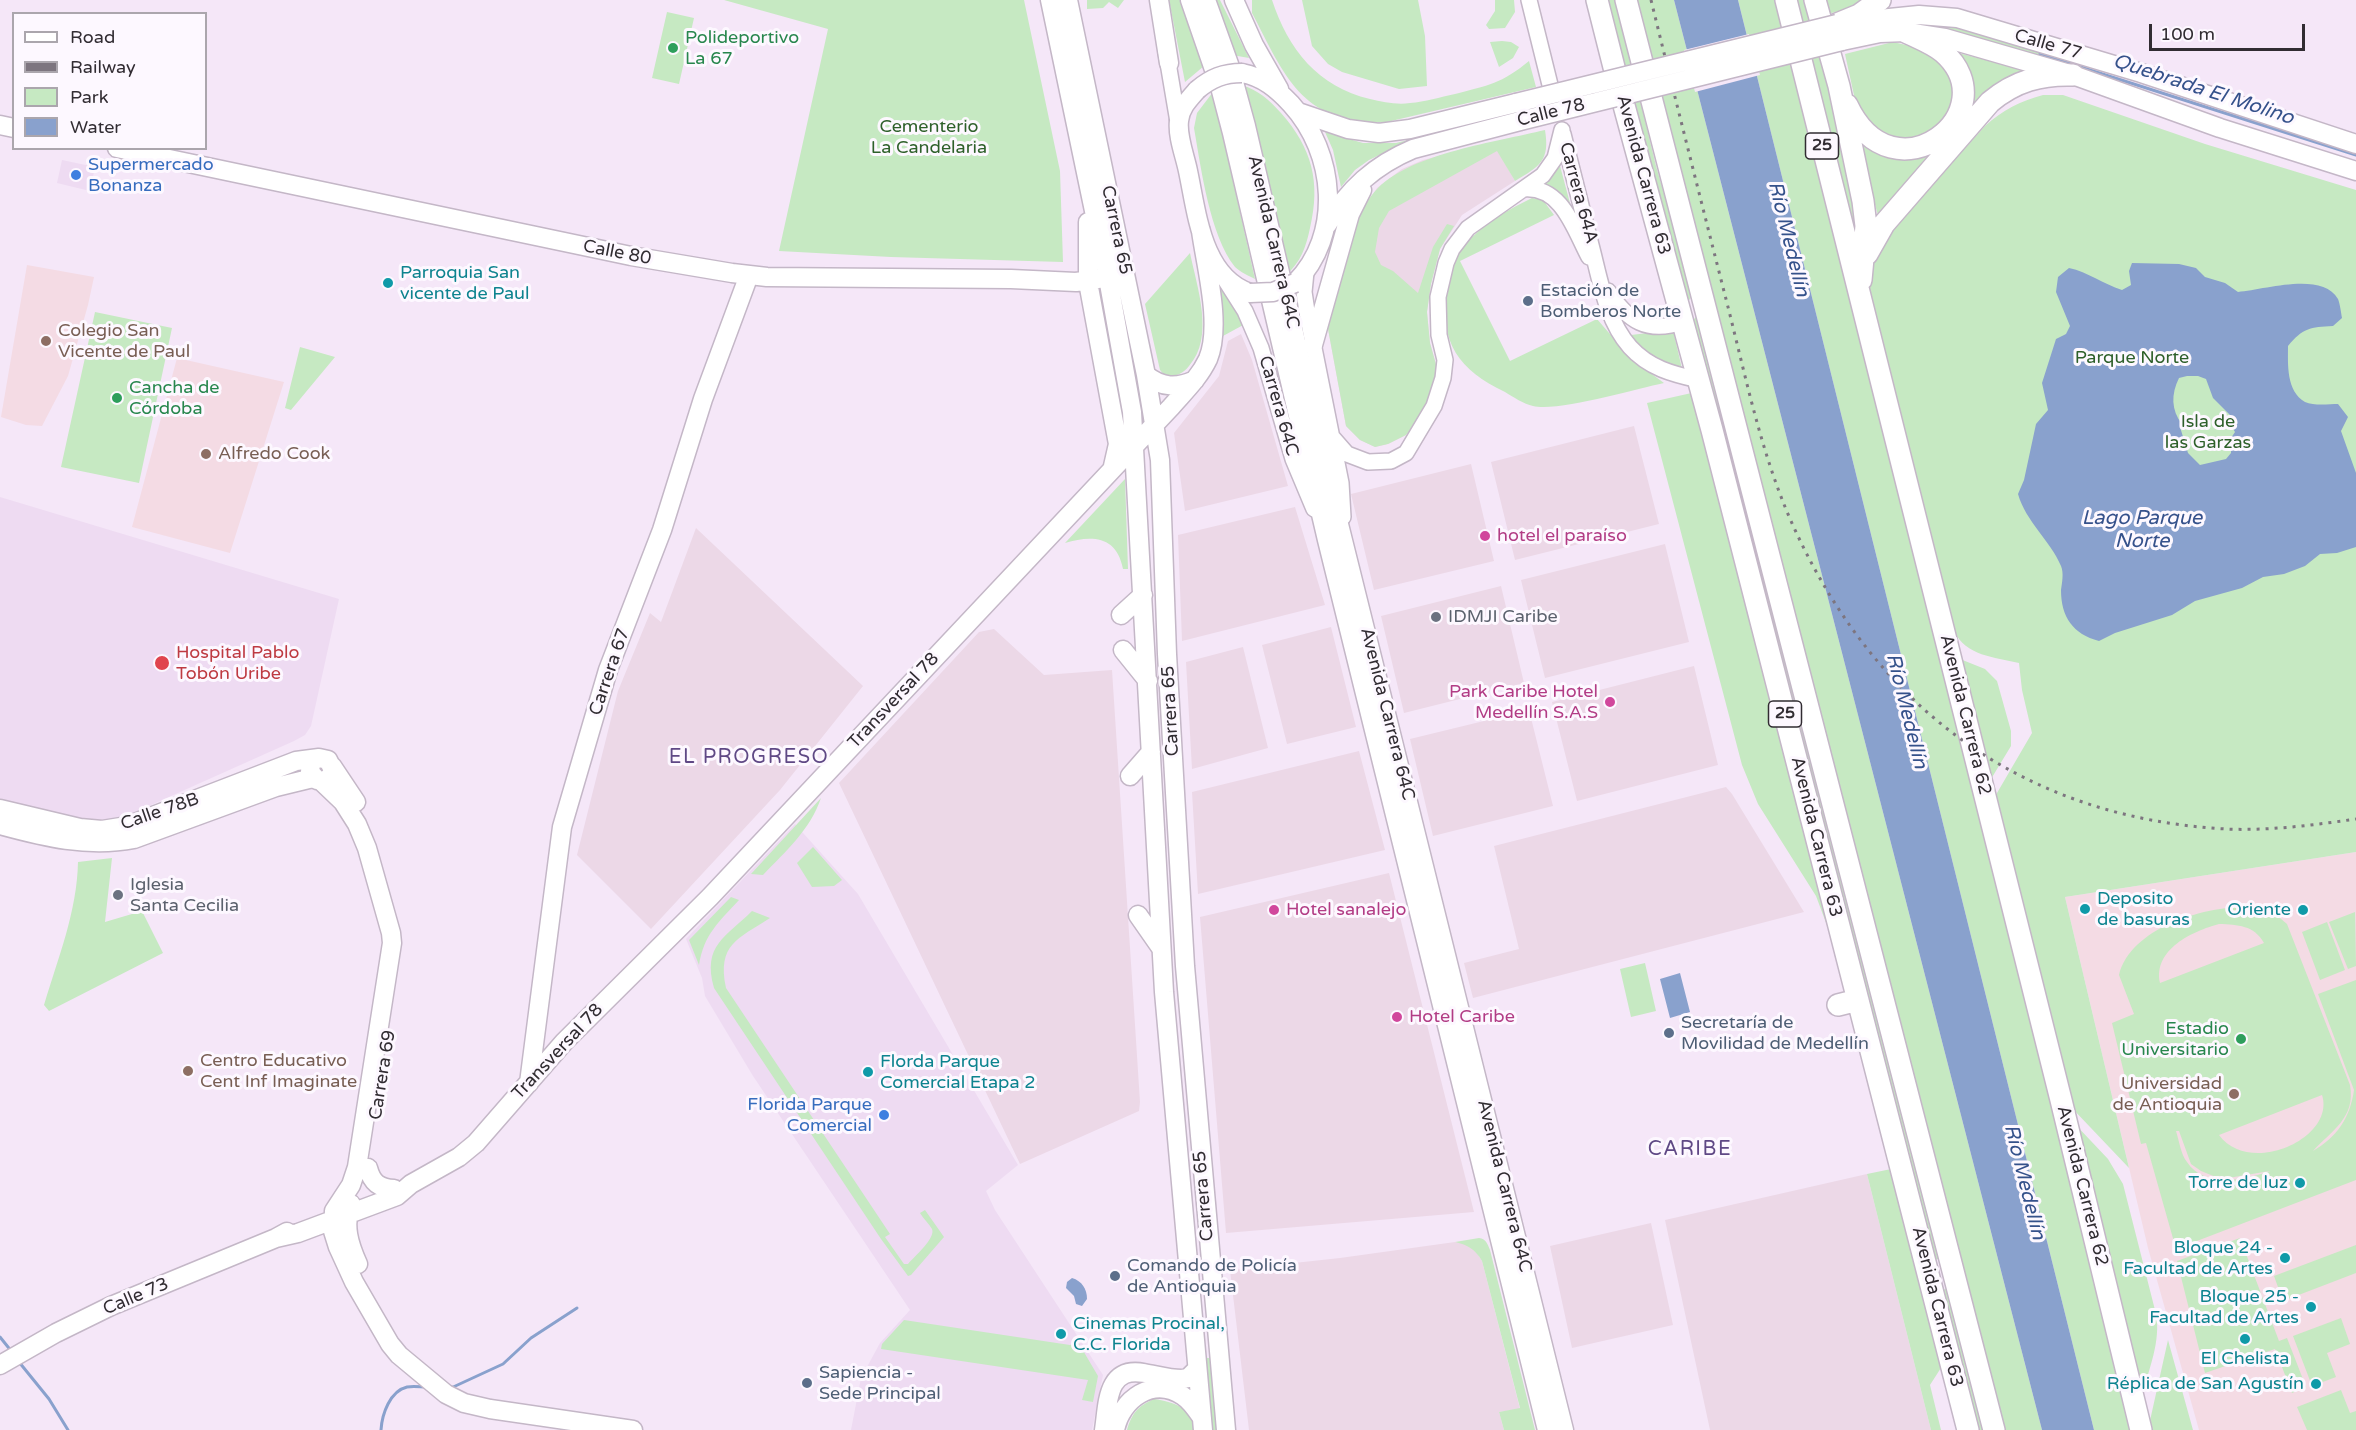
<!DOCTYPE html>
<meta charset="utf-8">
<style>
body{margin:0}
#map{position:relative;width:2356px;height:1430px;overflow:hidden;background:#f5e7f8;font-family:"Varela Round",sans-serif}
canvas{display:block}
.legend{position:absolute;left:12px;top:12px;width:195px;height:138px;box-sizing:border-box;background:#fdf8ff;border:2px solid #aba6ad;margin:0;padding:8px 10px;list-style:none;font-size:18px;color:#312c32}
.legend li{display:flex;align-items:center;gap:12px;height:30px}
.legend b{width:30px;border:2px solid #aba6ad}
.scale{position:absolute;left:2149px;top:24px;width:156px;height:27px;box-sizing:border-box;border:3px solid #312c32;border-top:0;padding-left:8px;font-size:18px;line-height:21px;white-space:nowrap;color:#312c32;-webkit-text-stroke:4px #fdf8ff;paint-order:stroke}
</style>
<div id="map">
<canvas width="2356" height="1430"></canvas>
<ul class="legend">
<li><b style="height:8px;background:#fff"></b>Road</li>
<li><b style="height:8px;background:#7d757f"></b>Railway</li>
<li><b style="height:16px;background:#c6e9c2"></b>Park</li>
<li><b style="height:16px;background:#89a1cd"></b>Water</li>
</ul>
<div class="scale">100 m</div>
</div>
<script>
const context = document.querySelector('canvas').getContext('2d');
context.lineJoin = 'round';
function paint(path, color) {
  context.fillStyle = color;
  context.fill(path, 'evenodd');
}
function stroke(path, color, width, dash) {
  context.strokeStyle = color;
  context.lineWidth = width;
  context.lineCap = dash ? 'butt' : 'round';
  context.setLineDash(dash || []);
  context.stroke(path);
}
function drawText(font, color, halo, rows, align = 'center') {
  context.font = font + ' "Varela Round",sans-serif';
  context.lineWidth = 6;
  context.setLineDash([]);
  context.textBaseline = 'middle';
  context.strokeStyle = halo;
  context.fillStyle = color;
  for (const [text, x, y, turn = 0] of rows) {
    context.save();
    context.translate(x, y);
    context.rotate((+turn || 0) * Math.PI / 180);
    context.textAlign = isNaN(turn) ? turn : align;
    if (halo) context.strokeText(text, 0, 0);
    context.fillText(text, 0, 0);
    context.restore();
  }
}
const built = new Path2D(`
 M62,160L95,167L90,191L57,183Z
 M0,497L339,599L311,726L305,735L294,741L131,814L118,819L89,821L72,819L0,799Z
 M795,824L858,894L1018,1165L986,1191L995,1210L1103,1375L1092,1430H851L861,1378L880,1343L910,1310L753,1076L705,996L702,978L686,939Z`);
const industrial = new Path2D(`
 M1493,142L1515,181L1462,215L1440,249L1431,284L1427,312L1430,343L1439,375L1416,422L1406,435L1388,444L1375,447L1360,440L1346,426L1328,329L1364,208L1377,188L1402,169L1423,160Z
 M1241,334L1252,360L1288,486L1185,511L1174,433L1219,376L1228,341Z
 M1634,426L1659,524L1515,560L1491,462Z
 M1471,464L1494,561L1374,590L1351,494Z
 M1295,507L1325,605L1182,641L1178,535Z
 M696,528L863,686L780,790L651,929L577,855L618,691L650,613L661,622Z
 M1665,544L1689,642L1545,678L1521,580Z
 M1501,586L1524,683L1404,713L1381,616Z
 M1331,627L1356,727L1287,744L1262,645Z
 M994,629L1044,675L1112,670L1140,1102L1139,1111L1020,1164L839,783L979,632Z
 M1243,647L1268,748L1192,769L1186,662Z
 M1694,666L1718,765L1577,801L1552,702Z
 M1529,710L1553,806L1433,836L1410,739Z
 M1359,751L1385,850L1198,894L1192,792Z
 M1726,787L1732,794L1804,912L1473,998L1464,963L1519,949L1494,846Z
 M1389,873L1474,1212L1226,1233L1200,917Z
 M1867,1174L1931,1430H1710L1665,1220Z
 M1651,1223L1673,1325L1572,1348L1550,1246Z
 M1455,1242L1467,1244L1477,1252L1482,1261L1520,1409L1499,1412L1504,1430H1249L1230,1270L1340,1258Z`);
const education = new Path2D(`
 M27,265L94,277L88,305L68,376L42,426L26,425L1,417Z
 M177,358L284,382L230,553L132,527Z
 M2356,852V1430H2199L2148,1248L2065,897Z`);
const green = new Path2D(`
 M724,0H1024L1060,171L1063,262L891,257L779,251L828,29Z
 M1087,0H1124L1118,8L1109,2L1103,8L1087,9Z
 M1169,0H1180L1204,66L1185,82Z
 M1211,0H1220L1249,58L1232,55Z
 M1252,0H1272C1288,49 1318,87 1370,99C1383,102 1397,105 1410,103C1425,102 1440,97 1455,94C1489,85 1501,84 1529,61L1536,87L1387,122C1302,125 1286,78 1252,13Z
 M1302,0H1418L1425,36L1427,86L1399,89L1342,72L1328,64L1312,46Z
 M1495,0H1514L1515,12L1505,28L1489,29L1486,25L1495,11Z
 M1606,0H1616L1656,166L1693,294L1685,307Z
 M1634,0H1674L2042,1430H2000Z
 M1738,0H1778L2134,1430H2094Z
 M1794,0H1806L1858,210L1859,252Z
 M1820,0H1870L1862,5L1824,15Z
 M667,12L694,18L679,84L652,78Z
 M1909,21L1968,28L2042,49L2039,59L1886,22Z
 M1502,41L1511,42L1519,47L1513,58L1499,67L1490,42Z
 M1893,42L1919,48L1945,63L1957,92L1947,122L1918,140L1886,139L1857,109L1845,54Z
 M1951,51L2032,72L1880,223L1855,130L1887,151L1956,130Z
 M1241,85C1259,90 1269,100 1281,113C1312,148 1321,182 1310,228C1306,247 1301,262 1286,275Z
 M1213,92L1255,279C1249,276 1240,272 1235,267C1210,236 1201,168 1194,128L1197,113Z
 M2043,95H2063L2205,144L2356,190V852L2065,897L2129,1168L2071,1107L1996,803L1997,793L2032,733L2022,690L2019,663C1994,657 1966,656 1954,631L1867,284L1878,244L1985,126C2003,110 2020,101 2043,95Z
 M1522,111L1523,115L1398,146L1369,160L1355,170L1341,187L1333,150L1325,132L1363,143H1396Z
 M1545,130C1550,161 1540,166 1515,181L1497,151L1389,211L1379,228L1375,252L1381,265L1393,271L1418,293L1433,247L1447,224L1454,226L1440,249L1431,284L1427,312L1430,343L1439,375L1424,413L1406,435L1388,444L1375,447L1360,440L1346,426L1328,329C1331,304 1339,281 1346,258C1353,234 1360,206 1378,188C1413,153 1496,142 1545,130Z
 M1559,162L1575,222C1569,204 1561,186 1541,185Z
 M1532,198L1543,200L1554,215L1460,261L1510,361L1597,319C1617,343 1637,364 1664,383C1635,389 1558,412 1533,406C1524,404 1513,397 1505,392C1459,370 1439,343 1447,291C1449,280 1450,266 1457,256C1474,229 1503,212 1532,198Z
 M1190,253C1197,287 1215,337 1189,366C1183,374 1175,377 1165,376L1160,370L1145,304Z
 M1216,280L1230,298L1245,324L1223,336V312Z
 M1700,311L1943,1258L1933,1260L1690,325Z
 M95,312L172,328L139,483L61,467Z
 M1673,330L1683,373C1662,368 1643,353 1631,335Z
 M300,347L335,357L291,410L285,408Z
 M1696,392L1852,990L1845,992L1828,928L1816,896L1758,804L1742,765L1647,403Z
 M1125,479L1128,569H1123C1117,536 1092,535 1065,543Z
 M1960,659L1985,669L1997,681L2011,731V746L1991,779Z
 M821,798C810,830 786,851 763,875L751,874Z
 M813,847L842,880L834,886L812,887L797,863Z
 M112,858L105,922L142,911L163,953L49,1011L44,1005C58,958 77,912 78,862Z
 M731,897L739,900C719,922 704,934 699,965L689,940Z
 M2245,907L2274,913L2287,924L2350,1085C2356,1118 2331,1131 2313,1151C2337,1137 2350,1118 2354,1090L2318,994L2356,980V1180L2176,1249L2146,1143L2141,1144L2112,1023L2134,1014L2119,975C2131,928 2202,907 2245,907ZM2219,924C2238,925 2254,925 2264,943L2160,983C2153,949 2193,931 2219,924ZM2322,1095C2336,1138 2250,1177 2219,1135ZM2176,1131H2179L2191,1164L2201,1171L2216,1177L2228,1178L2270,1171C2245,1180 2205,1189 2187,1162C2181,1155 2179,1140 2176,1131Z
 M752,911L770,918C738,939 717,944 726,988L890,1234L885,1237L904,1264H908C914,1257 936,1238 932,1229C929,1224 923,1218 920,1213L925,1210L944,1237L911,1275L908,1276L881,1239L714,988C702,945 726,937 752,911Z
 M2355,912L2356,966L2348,969L2329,922Z
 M2327,922L2345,970L2320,980L2302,932Z
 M1645,963L1656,1011L1631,1017L1620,969Z
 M2074,1123L2108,1159L2123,1184L2156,1314C2161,1341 2149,1369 2142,1395Z
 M1896,1168L1946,1360L1930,1385L1941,1430H1931L1867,1174Z
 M1479,1238C1486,1239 1487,1243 1490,1250L1535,1430H1504L1499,1412L1520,1408L1482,1261C1475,1249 1468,1245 1455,1242Z
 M2240,1238L2279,1341L2287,1338L2306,1387L2292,1393L2275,1349L2205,1373L2177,1261Z
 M2356,1245V1273L2283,1301L2274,1276Z
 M1952,1287L1989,1430H1976L1940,1291Z
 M2341,1318L2350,1344L2327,1353L2336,1377L2312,1386L2293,1336Z
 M904,1320L1070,1345L1078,1342L1098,1376L1093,1402L1082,1400L1088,1380L881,1349L882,1344Z
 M2168,1340L2193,1430H2150L2149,1425Z
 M1203,1358H1211L1220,1430H1210Z
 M2341,1390L2350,1413L2356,1411V1430H2307L2297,1407Z
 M1154,1399C1173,1402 1194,1408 1195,1430H1127C1132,1413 1138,1406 1154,1399Z`);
const water = new Path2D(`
 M1674,0H1738L2094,1430H2042Z
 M2132,263L2179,264L2196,268L2205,277L2225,283L2238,292C2264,290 2322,271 2338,299C2340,304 2341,312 2342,318L2333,326C2310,327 2303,328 2288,346C2288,364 2286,391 2305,402C2314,406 2329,404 2338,404L2348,417L2341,431L2356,473V547L2337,553L2320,554L2305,566L2284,574L2263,577L2242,588L2195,601L2172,615L2115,633L2099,641C2073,634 2061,617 2061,590C2062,583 2064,573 2061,566C2050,540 2026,522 2018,494L2024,480L2036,424L2048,410L2042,383L2056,339L2066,334L2070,326L2056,292L2058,277L2069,268C2088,272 2103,284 2122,290L2131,285L2129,271ZM2187,376H2198L2206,379L2213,398L2231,416L2229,422L2235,432L2231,438V453L2226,459L2200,465L2188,453L2180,427L2182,424C2171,410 2171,394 2179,378Z
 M1680,973L1690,1012L1670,1018L1660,979Z
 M1072,1278C1082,1281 1087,1289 1087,1299L1082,1306L1076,1304L1074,1296L1066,1288L1067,1282Z`);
const pier = new Path2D(`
 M1749,34L1760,75L1695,92L1684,50Z`);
const stream = new Path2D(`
 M2040,54L2356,155
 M0,1337L12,1352
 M19,1362L49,1399L68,1430
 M451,1388L503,1364L531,1338L577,1308
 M381,1430C382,1414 390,1391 407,1387C413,1386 421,1387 427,1387`);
const minor = new Path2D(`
 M1529,0L1555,105
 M1166,51L1178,122
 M1563,134C1572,171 1582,208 1591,245C1600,279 1606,320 1630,347C1649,368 1672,374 1699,380
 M1524,189C1562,186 1574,229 1589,257
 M1306,272L1304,292L1308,318L1341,483L1343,517
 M1224,278L1245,311L1261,348L1293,459L1314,509
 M1608,291C1628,321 1647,334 1683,322
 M1333,438L1347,454L1368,462L1391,461L1406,453L1434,406L1443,378L1445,360L1439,335L1438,297L1446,263L1452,249L1468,228L1543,175L1555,158L1562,130`);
const major = new Path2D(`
 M1050,0L1108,278L1132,412L1164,992L1203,1430
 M1068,0L1146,375L1160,460L1167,654L1185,966L1226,1430
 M1159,0L1169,63
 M1190,0L1220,87L1232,133L1327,540L1547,1430
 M1206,0L1229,64L1246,126L1330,488L1564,1430
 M1234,0L1254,45L1279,89
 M1850,22L1919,15L1957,18L2141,73L2356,144
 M1842,41L1880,33L1906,32L1945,38L2073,75L2220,128L2356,171
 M1242,73C1263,77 1277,89 1291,104C1336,153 1343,235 1295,283
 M1197,90C1189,99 1180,108 1179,121C1177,136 1185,156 1188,171C1197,213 1202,277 1250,293
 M1298,112L1348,129L1379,133L1410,129L1516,103
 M0,125L14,128
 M117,148L631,256L732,273L767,277L1011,279L1076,282L1119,276
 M1088,222V282L1118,444L1113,466
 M1327,225C1348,189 1375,165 1413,149L1520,121
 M1313,345L1350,214L1362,190
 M1146,375C1162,388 1177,388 1195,380
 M1121,615L1143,595
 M1123,650L1148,681
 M332,766L356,802
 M1130,776L1151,752
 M321,781L343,802L357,824L367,848L391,933L392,943L357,1167L351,1185L334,1211L333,1231L338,1247L354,1282L390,1344L399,1355L446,1394L464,1403L490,1409L633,1430
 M0,809L80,828L102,830L127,826L296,761L319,758L328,760L333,770C331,778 325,782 317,780L310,772L311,763L316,759
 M0,825C44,837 88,848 134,839L276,787L313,778
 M1138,915L1161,948
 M529,1083L562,827L608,670L662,530L703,399L749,275
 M368,1168C372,1183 379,1188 394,1189
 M351,1204C343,1225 349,1244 358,1264
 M276,1238L298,1233L397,1196L411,1184L459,1157L476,1143L564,1042L710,897L1171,407C1184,392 1199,378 1208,359C1222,325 1206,267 1201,231
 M0,1365L56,1333L111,1306L276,1238L287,1232
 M1104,1430C1108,1404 1106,1366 1144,1373C1156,1375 1169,1379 1182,1379L1188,1378L1196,1370
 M1115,1430C1121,1399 1153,1376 1183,1396C1191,1401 1196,1409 1202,1418`);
const highway = new Path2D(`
 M1597,0L1619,87L1712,430L1968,1430
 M1626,0L1994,1430
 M1786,0L2061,1100L2141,1430
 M1815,0L1839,86L1863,201L1866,226L1861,280
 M1837,24L1859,15L1880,0
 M1847,105C1894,205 2010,111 1943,52C1932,43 1918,38 1906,32
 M1867,254L1884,224L1990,102C2015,81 2041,74 2073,75
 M1838,1005L1858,1000`);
const rail = new Path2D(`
 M1651,0C1676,102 1702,205 1728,307C1747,382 1763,462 1796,532C1880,712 2026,818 2226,829C2269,831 2314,825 2356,819`);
const majorBridge = new Path2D(`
 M1197,90C1211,78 1224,73 1242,73
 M1516,103L1837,24
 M1520,121L1842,41
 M1250,293L1273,292L1295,283`);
const markers = [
 [673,48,6,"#2e9e5b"],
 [76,175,6,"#3f7fe0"],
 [388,283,6,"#0f9aa8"],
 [1528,301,6,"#5c6f8a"],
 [46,341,6,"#8d6e63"],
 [117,398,6,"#2e9e5b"],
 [206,454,6,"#8d6e63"],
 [1485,536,6,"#d1479c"],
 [1436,617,6,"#6b7280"],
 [162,663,8,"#e0444e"],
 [1610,702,6,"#d1479c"],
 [118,895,6,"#6b7280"],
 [2085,909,6,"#0f9aa8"],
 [1274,910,6,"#d1479c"],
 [2303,910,6,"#0f9aa8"],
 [1397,1017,6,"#d1479c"],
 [1669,1033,6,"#5c6f8a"],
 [2241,1039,6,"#2e9e5b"],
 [188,1071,6,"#8d6e63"],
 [868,1072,6,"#0f9aa8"],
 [2234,1094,6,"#8d6e63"],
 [884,1115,6,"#3f7fe0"],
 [2300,1183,6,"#0f9aa8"],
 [2285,1258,6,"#0f9aa8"],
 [1115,1276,6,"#5c6f8a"],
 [2311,1307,6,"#0f9aa8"],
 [1061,1334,6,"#0f9aa8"],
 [2245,1339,6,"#0f9aa8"],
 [807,1383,6,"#5c6f8a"],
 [2316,1384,6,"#0f9aa8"]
];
const shields = [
 [1822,146,33],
 [1785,714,33]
];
const shieldNames = [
 ["25",1822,146],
 ["25",1785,714]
];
const leisureNames = [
 ["Polideportivo",685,38],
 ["La 67",685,59],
 ["Cancha de",129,388],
 ["Córdoba",129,409],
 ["Estadio",2229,1029,"right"],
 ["Universitario",2229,1050,"right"]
];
const streetNames = [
 ["Calle 77",2048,45,16],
 ["Calle 78",1551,113,-14],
 ["Avenida Carrera 63",1643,175,75],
 ["Carrera 64A",1578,193,75],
 ["Carrera 65",1116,230,78],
 ["Avenida Carrera 64C",1273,242,77],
 ["Calle 80",617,253,11],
 ["Carrera 64C",1278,406,74],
 ["Carrera 67",610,672,-71],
 ["Transversal 78",894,701,-47],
 ["Carrera 65",1171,711,-93],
 ["Avenida Carrera 64C",1387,714,76],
 ["Avenida Carrera 62",1965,715,76],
 ["Calle 78B",160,812,-19],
 ["Avenida Carrera 63",1816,837,76],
 ["Transversal 78",558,1052,-47],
 ["Carrera 69",383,1075,-81],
 ["Avenida Carrera 64C",1504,1186,76],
 ["Avenida Carrera 62",2082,1186,76],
 ["Carrera 65",1204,1196,-95],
 ["Calle 73",136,1297,-23],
 ["Avenida Carrera 63",1937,1307,76]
];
const parkNames = [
 ["Cementerio",929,127],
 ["La Candelaria",929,148],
 ["Parque Norte",2132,358],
 ["Isla de",2208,422],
 ["las Garzas",2208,443]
];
const shopNames = [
 ["Supermercado",88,165],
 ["Bonanza",88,186],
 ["Florida Parque",872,1105,"right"],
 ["Comercial",872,1126,"right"]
];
const cultureNames = [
 ["Parroquia San",400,273,"left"],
 ["vicente de Paul",400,294,"left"],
 ["Deposito",2097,899,"left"],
 ["de basuras",2097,920,"left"],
 ["Oriente",2291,910],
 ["Florda Parque",880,1062,"left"],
 ["Comercial Etapa 2",880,1083,"left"],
 ["Torre de luz",2288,1183],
 ["Bloque 24 -",2273,1248],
 ["Facultad de Artes",2273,1269],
 ["Bloque 25 -",2299,1297],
 ["Facultad de Artes",2299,1318],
 ["Cinemas Procinal,",1073,1324,"left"],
 ["C.C. Florida",1073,1345,"left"],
 ["El Chelista",2245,1359,"center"],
 ["Réplica de San Agustín",2304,1384]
];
const serviceNames = [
 ["Estación de",1540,291],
 ["Bomberos Norte",1540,312],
 ["Secretaría de",1681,1023],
 ["Movilidad de Medellín",1681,1044],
 ["Comando de Policía",1127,1266],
 ["de Antioquia",1127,1287],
 ["Sapiencia -",819,1373],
 ["Sede Principal",819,1394]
];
const educationNames = [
 ["Colegio San",58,331],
 ["Vicente de Paul",58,352],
 ["Alfredo Cook",218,454],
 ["Centro Educativo",200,1061],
 ["Cent Inf Imaginate",200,1082],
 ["Universidad",2222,1084,"right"],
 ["de Antioquia",2222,1105,"right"]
];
const hotelNames = [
 ["hotel el paraíso",1497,536],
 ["Park Caribe Hotel",1598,692,"right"],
 ["Medellín S.A.S",1598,713,"right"],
 ["Hotel sanalejo",1286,910],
 ["Hotel Caribe",1409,1017]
];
const worshipNames = [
 ["IDMJI Caribe",1448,617],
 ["Iglesia",130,885],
 ["Santa Cecilia",130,906]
];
const healthNames = [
 ["Hospital Pablo",176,653],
 ["Tobón Uribe",176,674]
];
const waterNames = [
 ["Quebrada El Molino",2203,90,18],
 ["Río Medellín",1788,239,76],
 ["Lago Parque",2142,519],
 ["Norte",2142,542],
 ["Río Medellín",1906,711,76],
 ["Río Medellín",2024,1182,76]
];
const neighbourhoodNames = [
 ["EL PROGRESO",749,758],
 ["CARIBE",1690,1150]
];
paint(built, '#eedbf2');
paint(industrial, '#ecd8e7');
paint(education, '#f4dbe4');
paint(green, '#c6e9c2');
paint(water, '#89a1cd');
paint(pier, '#f5e7f8');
stroke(stream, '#89a1cd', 3);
stroke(minor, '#c4b7c7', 18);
stroke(major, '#c4b7c7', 21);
stroke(highway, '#c4b7c7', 24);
stroke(minor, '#fff', 15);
stroke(major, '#fff', 18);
stroke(highway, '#fff', 21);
stroke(rail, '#7d757f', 3, [3, 6]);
stroke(majorBridge, '#c4b7c7', 21, []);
stroke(majorBridge, '#fff', 18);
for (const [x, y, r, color] of markers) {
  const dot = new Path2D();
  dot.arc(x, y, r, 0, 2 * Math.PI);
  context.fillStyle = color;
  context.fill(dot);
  stroke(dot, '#fdf8ff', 2);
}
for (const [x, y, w] of shields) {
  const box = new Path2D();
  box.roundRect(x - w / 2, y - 13, w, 26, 4.5);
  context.fillStyle = '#fdf8ff';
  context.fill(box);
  stroke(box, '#312c32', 1.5);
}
drawText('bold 16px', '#312c32', null, shieldNames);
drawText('18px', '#27864d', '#fdf8ff', leisureNames, 'left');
drawText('18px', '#312c32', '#fdf8ff', streetNames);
drawText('18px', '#2e602a', '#fdf8ff', parkNames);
drawText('18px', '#366cbe', '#fdf8ff', shopNames, 'left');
drawText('18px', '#0d838f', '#fdf8ff', cultureNames, 'right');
drawText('18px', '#4e5e75', '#fdf8ff', serviceNames, 'left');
drawText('18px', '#785e54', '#fdf8ff', educationNames, 'left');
drawText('18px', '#b23c85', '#fdf8ff', hotelNames, 'left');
drawText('18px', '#5b616d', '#fdf8ff', worshipNames, 'left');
drawText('18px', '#be3a42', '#fdf8ff', healthNames, 'left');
drawText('italic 20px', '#35518b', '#fdf8ff', waterNames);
context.letterSpacing = '1.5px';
drawText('20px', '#5f4885', '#fdf8ff', neighbourhoodNames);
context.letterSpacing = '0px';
</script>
